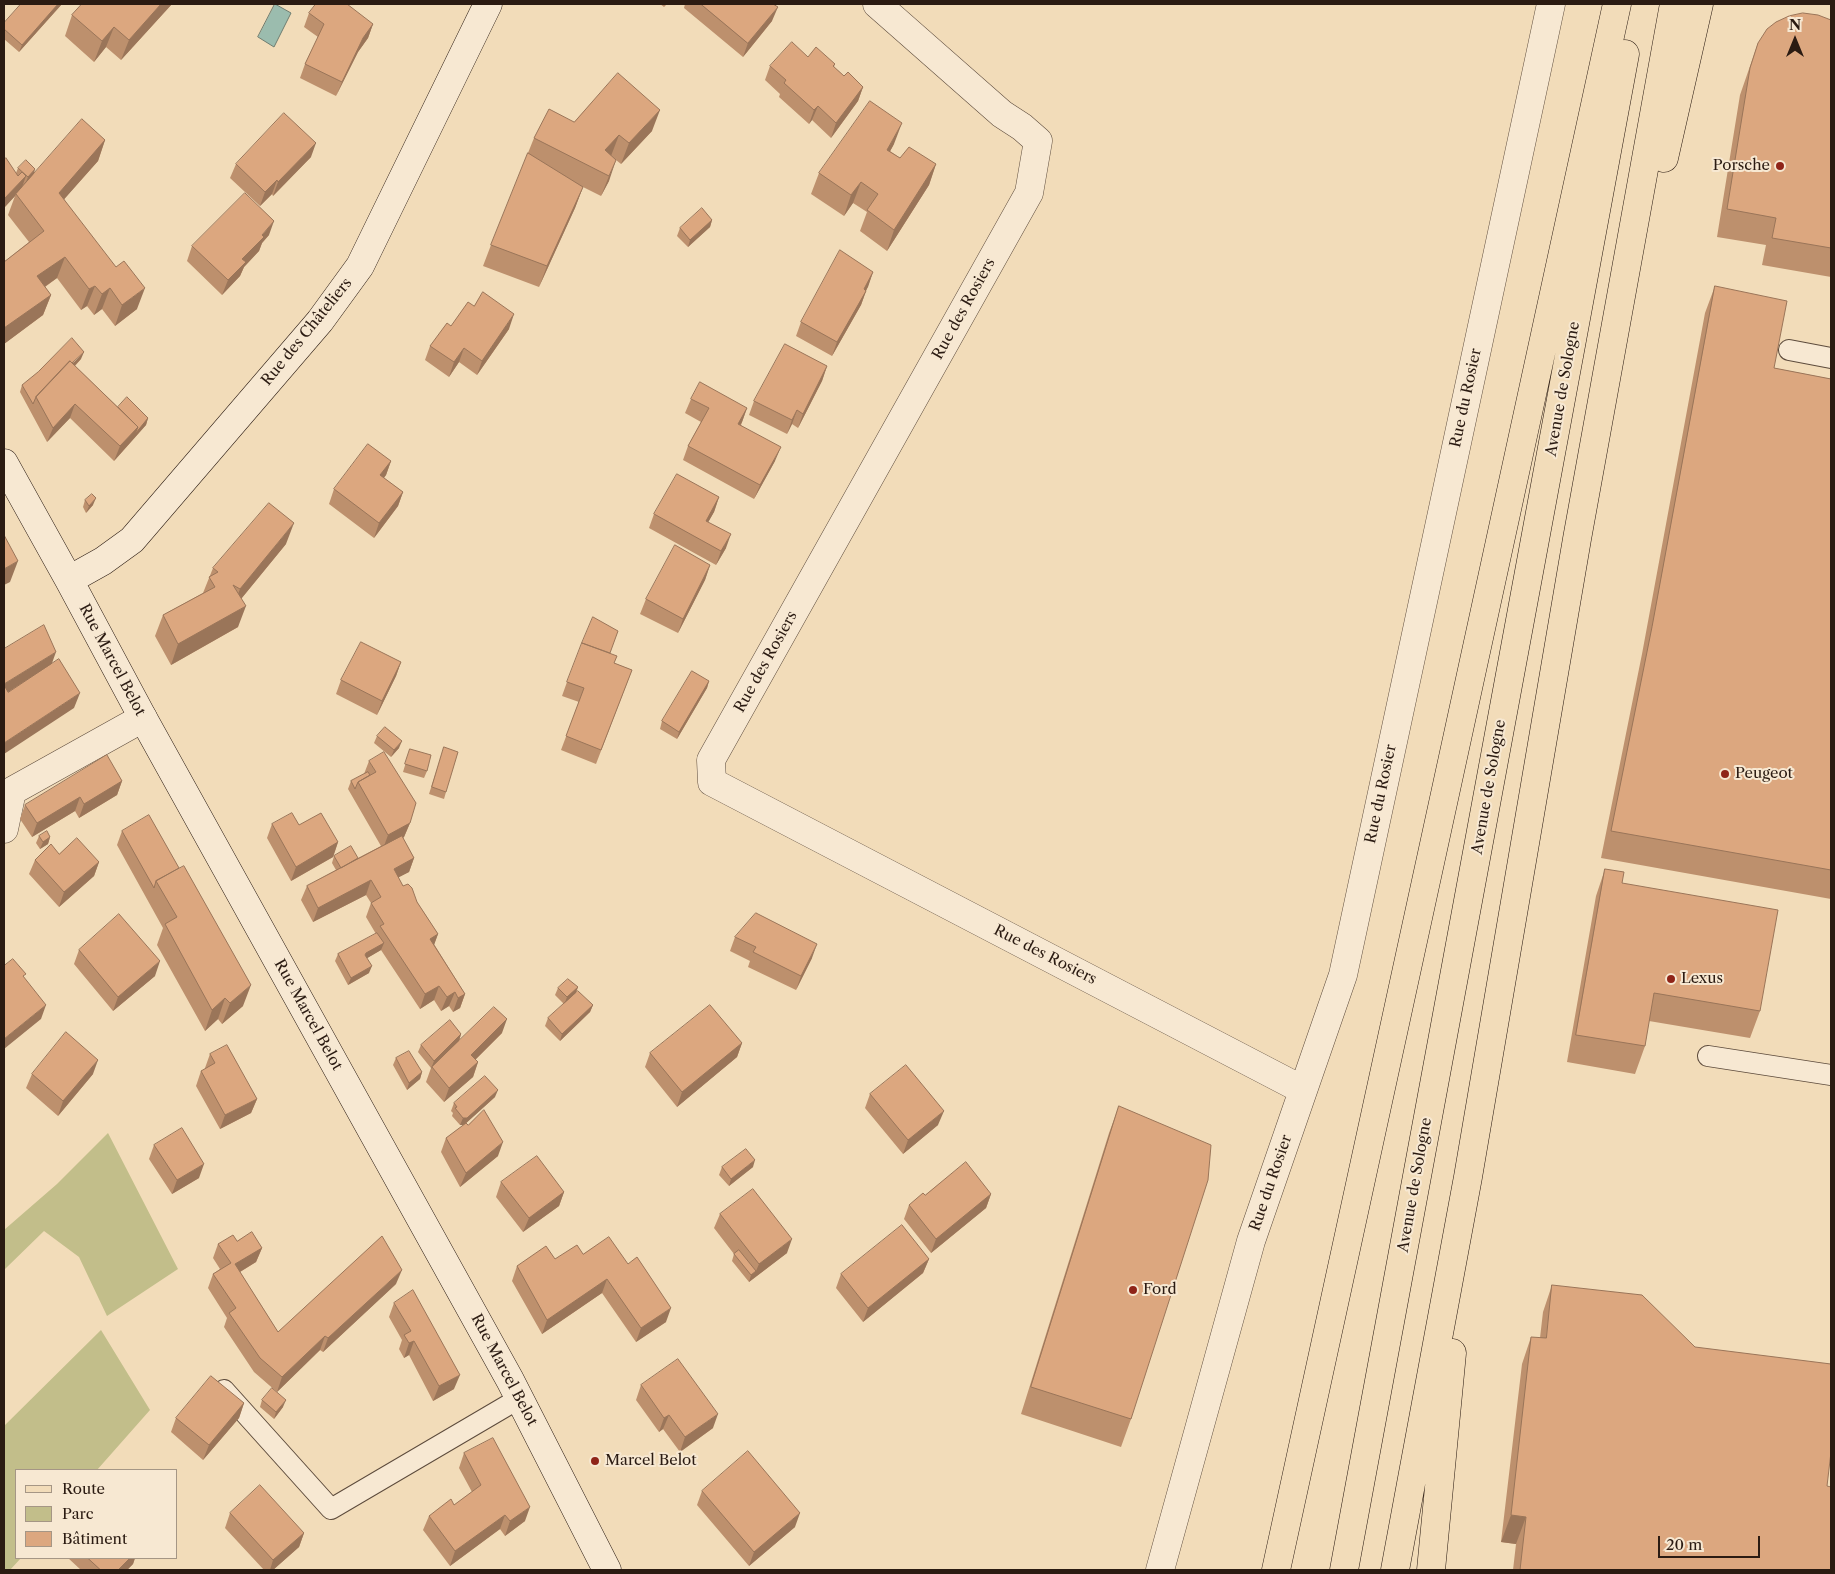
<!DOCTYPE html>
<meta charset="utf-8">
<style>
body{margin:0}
#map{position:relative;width:1835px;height:1574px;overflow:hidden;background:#f2dcb9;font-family:"Libre Caslon Text",serif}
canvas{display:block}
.frame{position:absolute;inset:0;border:5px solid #2b1b12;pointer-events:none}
.legend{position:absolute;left:15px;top:1469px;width:162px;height:90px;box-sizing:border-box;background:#f7e8d2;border:1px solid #a59685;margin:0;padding:6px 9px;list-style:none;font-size:15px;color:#2b1b12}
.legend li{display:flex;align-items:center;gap:10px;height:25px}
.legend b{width:25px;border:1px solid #a59685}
.north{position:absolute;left:1770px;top:15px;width:50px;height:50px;-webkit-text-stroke:4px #f7e8d2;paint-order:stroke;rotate:0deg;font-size:14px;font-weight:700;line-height:20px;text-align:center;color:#2b1b12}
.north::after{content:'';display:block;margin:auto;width:18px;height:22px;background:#2b1b12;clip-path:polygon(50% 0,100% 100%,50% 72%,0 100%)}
.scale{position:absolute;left:1658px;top:1536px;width:102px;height:22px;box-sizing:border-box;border:2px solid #2b1b12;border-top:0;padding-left:6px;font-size:15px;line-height:18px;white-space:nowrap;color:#2b1b12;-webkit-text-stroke:4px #f7e8d2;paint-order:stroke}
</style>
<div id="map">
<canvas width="1835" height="1574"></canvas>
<div class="frame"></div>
<ul class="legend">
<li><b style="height:6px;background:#f2dcb9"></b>Route</li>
<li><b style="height:14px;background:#c2be8a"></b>Parc</li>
<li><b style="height:14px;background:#dca77f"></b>Bâtiment</li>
</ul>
<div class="north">N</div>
<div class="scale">20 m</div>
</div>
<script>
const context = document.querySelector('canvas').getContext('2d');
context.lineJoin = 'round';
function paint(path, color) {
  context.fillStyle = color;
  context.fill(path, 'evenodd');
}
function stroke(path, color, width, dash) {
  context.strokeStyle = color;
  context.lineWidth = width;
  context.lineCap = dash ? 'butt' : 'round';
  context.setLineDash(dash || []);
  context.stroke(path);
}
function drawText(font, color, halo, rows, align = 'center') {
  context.font = font + ' "Libre Caslon Text",serif';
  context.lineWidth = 4;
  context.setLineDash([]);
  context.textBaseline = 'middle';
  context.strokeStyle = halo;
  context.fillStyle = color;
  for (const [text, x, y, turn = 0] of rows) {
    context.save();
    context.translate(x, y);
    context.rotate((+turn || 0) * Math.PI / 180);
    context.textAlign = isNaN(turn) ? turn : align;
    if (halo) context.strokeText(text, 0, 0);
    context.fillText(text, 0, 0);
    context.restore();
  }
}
const green = new Path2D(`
 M108,1133L178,1269L107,1316L79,1257L44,1231L4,1270V1230L57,1184Z
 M101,1330L150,1410L97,1470H16V1558H21L10,1570H4V1426Z`);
const water = new Path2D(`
 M275,4L291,13L274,47L258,37Z`);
const lane = new Path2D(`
 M1789,350L1831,358
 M1708,1056L1831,1075
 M224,1390L331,1509L520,1398`);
const street = new Path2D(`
 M877,4L1002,114L1022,127L1038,141L1029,193L711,760L712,782L1303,1090
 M4,829L12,791L143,718
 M1160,1570L1251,1241L1343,975L1551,4`);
const secondary = new Path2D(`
 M4,463L69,580L143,718L510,1380L607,1570
 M69,580L103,561L132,540L320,321L360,266L488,4`);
const primary = new Path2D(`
 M1664,158L1699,4
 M1276,1570L1617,4
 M1344,1570L1625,54
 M1395,1570L1468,1177L1577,539L1674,4
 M1431,1570L1452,1353`);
const wall = new Path2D(`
 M62,4L19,52L4,39V23Z
 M82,4H172L121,60L106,47L94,62L65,36L72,15Z
 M660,4H667L664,7Z
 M685,4H773L772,21L743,57L684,8Z
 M309,13L373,24L368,38L358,52L336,96L300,78L305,64L318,37L304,27Z
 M1831,20V277L1762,265L1766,245L1717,237L1740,95L1758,43Z
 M808,57L835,64L834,67L844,76L863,87L858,101L831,138L812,120L809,124L779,97L780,94L765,80L770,66Z
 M574,122L652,131L621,164L611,156L609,181L601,196L583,187L575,208L539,287L483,266L491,245L534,138Z
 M105,140L98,161L64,199L137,309L115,326L102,309L94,315L87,306L81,310L57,278L45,287L51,295L43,315L4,344V262L29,242L8,215L15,196L4,208V160L16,173L18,168L34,173Z
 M894,144L890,151L900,158L936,164L929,185L887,251L860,231L867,212L853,203L844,216L811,194L819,173Z
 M311,157L273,196L272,194L260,206L230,178L236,164Z
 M712,220L710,227L688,247L677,236L680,228Z
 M269,235L262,243L259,251L244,267L240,276L222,295L187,261L192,246Z
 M873,272L861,305L832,356L796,336L801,322Z
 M1715,286L1774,368L1831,379V899L1601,858L1642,654L1705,313Z
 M474,306L509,329L477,375L459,362L449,377L425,360L430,346L451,326Z
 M81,359L75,366L118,407L148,418L146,425L114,461L70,418L47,442L20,392L22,385Z
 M827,366L822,381L798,428L792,424L787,434L749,415L754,401Z
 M691,399L747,408L741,425L775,461L754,499L683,460L688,446L701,422L685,413Z
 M391,461L386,475L384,478L403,492L398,506L374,538L329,504L334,489Z
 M719,497L714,512L708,522L726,548L716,565L649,528L654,514Z
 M85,500L93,505L86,513L83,507Z
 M286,544L241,599L238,627L171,665L155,636L163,615L203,593L213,568Z
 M710,565L705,580L678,633L640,614L646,599Z
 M610,653L614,663L632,670L596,764L561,750L579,702L562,696L567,682Z
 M401,662L396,676L377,715L336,694L341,680Z
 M709,681L707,688L677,739L660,729L662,721Z
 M377,736L399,748L391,757L374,743Z
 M444,747L446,792L444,799L429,794Z
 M410,749L427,771L424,778L403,772Z
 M369,761L410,823L404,837L403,838L414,858L409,872L398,877L403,886L417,902L438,934L434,944L465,994L460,1008L453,1012L449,1006L441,1011L434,1000L420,1009L381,950L367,958L369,973L348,985L335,961L338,954L376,934L366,917L371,903L366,895L313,922L301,900L307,886L336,870L332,863L334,856L358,858L381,846L348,789L351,781L364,774Z
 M122,781L117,795L79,818L75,811L32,837L20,819L25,805Z
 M272,824L338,842L333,857L291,881L267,838Z
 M122,831L243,1006L222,1024L218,1019L205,1031L157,945L163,928L117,845Z
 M39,836L50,837L48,844L40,849L36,843Z
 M59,854L99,862L94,876L59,907L29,874L35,860Z
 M1605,869L1622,883L1760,1011L1750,1038L1649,1021L1645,1046L1635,1074L1567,1062L1596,896Z
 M735,937L812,958L796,990L748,967L750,961L730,951Z
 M79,950L155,976L113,1011L74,964Z
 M578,987L576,993L593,1005L590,1012L560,1041L545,1026L548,1018L564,1004L555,995L558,988Z
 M502,1033L475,1060L478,1062L473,1077L444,1102L426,1082L431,1068L418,1052L421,1045L461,1034L459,1041Z
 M742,1043L737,1057L677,1107L645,1067L650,1053Z
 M210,1054L257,1099L251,1113L220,1129L196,1086L201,1071L205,1069V1068Z
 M396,1058L422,1072L420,1079L407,1090L393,1065Z
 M32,1074H93L58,1116L26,1088Z
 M870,1094L938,1125L903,1154L865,1108Z
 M495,1097L465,1124L498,1156L460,1187L441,1152L446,1138L464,1125H460L452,1116L453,1113L451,1111L454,1103Z
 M1119,1106L1131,1419L1121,1447L1021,1414L1109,1133Z
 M154,1145L199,1178L172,1194L149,1159Z
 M722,1167H753L729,1186L719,1175Z
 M501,1182L564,1192L559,1206L523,1232L496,1197Z
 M991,1194L986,1208L931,1253L904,1219L909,1205Z
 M720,1214L787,1253L749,1282L732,1261L734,1254L714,1228Z
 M237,1241L262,1248L256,1262L240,1272L278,1332L396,1284L323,1352L320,1350L277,1392L254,1372L224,1327L227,1318L208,1288L213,1274L220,1269L213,1258L218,1244Z
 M583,1254L666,1322L636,1342L602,1293L542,1334L512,1281L517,1266Z
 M929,1259L923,1273L863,1322L836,1288L841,1274Z
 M1552,1285L1827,1486L1831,1570H1513L1516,1544L1501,1542L1522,1364L1531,1337L1540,1338L1543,1312Z
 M394,1303L454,1389L433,1401L409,1355L404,1358L399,1349L402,1340L389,1317Z
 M641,1385L713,1428L680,1452L663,1429L659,1432L636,1400Z
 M262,1400L283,1407L274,1419L260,1407Z
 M244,1403L239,1418L203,1460L171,1432L176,1418Z
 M464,1453L525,1521L505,1536L500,1529L450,1566L423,1530L429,1516L454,1505L472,1492L459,1468Z
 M702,1491L795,1527L749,1566L697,1505Z
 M230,1513L304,1533L299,1547L273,1570H264L225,1528Z
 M68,1558H135L133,1564L127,1570H81Z`);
const shadedWall = new Path2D(`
 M58,4H62L19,52L22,45Z
 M161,4H172L121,60L129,40Z
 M778,7L772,21L743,57L748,43Z
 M373,24L368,38L358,52L336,96L342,82L363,38Z
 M114,27L106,47L94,62L102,41Z
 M863,87L858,101L831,138L836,123Z
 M818,106L812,120L809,124L814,110Z
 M660,110L652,131L621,164L629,143Z
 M902,123L894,144L880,170L887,150Z
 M619,135L611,156L597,171L605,150Z
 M105,140L98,161L52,213L59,193Z
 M316,143L311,157L273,196L278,182Z
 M616,160L609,181L601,196L609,176Z
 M936,164L929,185L887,251L894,230Z
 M35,169L33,177L25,185L28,177Z
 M26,176L21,190L16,194L15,196L4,208V199Z
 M277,180L272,194L260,206L265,192Z
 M861,182L853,203L844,216L851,195Z
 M583,187L575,208L539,287L547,266Z
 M712,220L710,227L688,247L690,240Z
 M274,221L269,235L262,243L259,251L244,267L240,276L222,295L228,280L242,259Z
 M65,257L57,278L30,297L37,276Z
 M873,272L868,287L864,294L866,291L861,305L832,356L837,342Z
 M95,286L87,306L81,310L89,289Z
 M110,288L102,309L94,315L102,294Z
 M145,288L137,309L115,326L122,305Z
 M51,295L43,315L4,344V328Z
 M514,314L509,329L477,375L482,361Z
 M464,348L459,362L449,377L454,362Z
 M84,352L81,359L39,403L37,400Z
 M827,366L822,381L798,428L803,414Z
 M75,404L70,418L47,442L53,428Z
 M747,408L742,422L733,438L738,424Z
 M797,410L792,424L787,434L792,420Z
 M148,418L146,425L114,461L120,446L138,427Z
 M781,447L775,461L754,499L760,485Z
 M391,461L386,475L375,489L380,475Z
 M403,492L398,506L374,538L379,523Z
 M719,497L714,512L701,535L706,521Z
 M96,498L93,505L86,513L89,506Z
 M294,523L286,544L232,610L240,589Z
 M731,534L726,548L716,565L721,551Z
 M18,561L10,582L4,585V569Z
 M710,565L705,580L678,633L683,619Z
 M246,606L238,627L171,665L178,644Z
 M56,652L51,666L4,695V684Z
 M401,662L396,676L377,715L382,701Z
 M709,681L707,688L677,739L679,732Z
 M80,693L74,708L4,754V743Z
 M402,741L399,748L391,757L394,750Z
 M122,781L117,795L79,818L84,804Z
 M80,797L75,811L32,837L37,823Z
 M410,823L404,837L383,849L388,835Z
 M50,837L48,844L40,849L43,842Z
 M338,842L333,857L291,881L296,867Z
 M414,858L409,872L388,883L394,869Z
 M99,862L94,876L59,907L64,892Z
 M371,880L366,895L313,922L318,908Z
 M438,934L433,948L430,939Z
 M384,943L381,950L364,960L366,953Z
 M817,944L812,958L796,990L801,976Z
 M160,961L155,976L113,1011L118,997Z
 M372,966L369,973L348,985L351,978Z
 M251,985L243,1006L222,1024L230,1003Z
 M439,986L434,1000L420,1009L425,994Z
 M578,987L575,994L564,1005L567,997Z
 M455,992L449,1006L441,1011L447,997Z
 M465,994L460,1008L453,1012L458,998Z
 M225,998L218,1019L205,1031L212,1010Z
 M46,1005L41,1019L4,1049V1039Z
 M593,1005L590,1012L560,1041L562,1034Z
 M507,1019L502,1033L466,1069L471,1055Z
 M461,1034L459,1041L431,1069L434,1061Z
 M742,1043L737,1057L677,1107L682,1092Z
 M98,1060L93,1074L58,1116L63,1101Z
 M478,1062L473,1077L444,1102L449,1088Z
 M422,1072L420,1079L407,1090L409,1083Z
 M498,1090L495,1097L464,1125H460L463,1118Z
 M257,1099L251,1113L220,1129L225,1115Z
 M944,1111L938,1125L903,1154L908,1140Z
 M503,1142L498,1156L460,1187L466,1173Z
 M755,1160L753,1167L729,1186L731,1179Z
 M204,1164L199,1178L172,1194L177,1180Z
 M564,1192L559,1206L523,1232L529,1218Z
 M991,1194L986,1208L931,1253L936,1239Z
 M792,1239L787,1253L749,1282L751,1275L756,1271L759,1264Z
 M262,1248L256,1262L230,1278L235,1264Z
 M929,1259L923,1273L863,1322L868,1308Z
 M402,1270L396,1284L323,1352L328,1338Z
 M607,1279L602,1293L542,1334L547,1320Z
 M671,1308L666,1322L636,1342L641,1328Z
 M325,1336L320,1350L277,1392L282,1377Z
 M414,1341L409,1355L404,1358L409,1343Z
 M460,1375L454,1389L433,1401L439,1386Z
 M286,1400L283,1407L274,1419L276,1412Z
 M244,1403L239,1418L203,1460L209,1445Z
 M718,1414L713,1428L680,1452L685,1437Z
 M669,1415L663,1429L659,1432L664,1418Z
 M530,1507L525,1521L505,1536L510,1521Z
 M800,1513L795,1527L749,1566L754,1552Z
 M505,1515L500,1529L450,1566L455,1551Z
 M1511,1515L1526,1517L1516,1544L1501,1542Z
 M304,1533L299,1547L273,1570H270L273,1560Z
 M130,1558H135L133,1564L127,1570H118Z`);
const building = new Path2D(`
 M21,4H58L22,45L4,29V23Z
 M82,4H161L129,40L114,27L102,41L72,15Z
 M316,4H347L373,24L363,38L342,82L305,64L324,24L309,13Z
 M701,4H773L778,7L748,43Z
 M1803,13L1818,15L1831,20V248L1772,238L1776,218L1727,209L1750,68L1758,43L1767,29L1776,22L1789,16Z
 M792,42L808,57L816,47L835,64L833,66L844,76L848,72L863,87L836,123L818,106L814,110L784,83L786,80L770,66Z
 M618,73L660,110L629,143L619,135L605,150L616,160L609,176L534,138L549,109L574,122Z
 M870,101L902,123L887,150L900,158L909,147L936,164L894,230L867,210L878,194L861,182L851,195L819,173Z
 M284,113L316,143L278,182L277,180L265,192L236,164Z
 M82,119L105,140L59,193L116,267L124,261L145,288L122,305L110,288L102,294L95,286L89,289L65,257L37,276L51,295L4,328V262L44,231L16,194Z
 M528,153L583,187L547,266L491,245Z
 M6,158L18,176L22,172L26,176L4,199V160Z
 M26,160L35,169L28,177L18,168Z
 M245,193L274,221L262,235L264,237L242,259L246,262L228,280L192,246Z
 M702,208L712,220L690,240L680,228Z
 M840,250L873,272L864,289L866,291L837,342L801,322Z
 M1715,286L1787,301L1774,368L1831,379V870L1611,831L1652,627Z
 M483,292L514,314L482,361L464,348L454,362L430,346L447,323L451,326L468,302L474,306Z
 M72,338L84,352L72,363L70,361L36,397L33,404L22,385L38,372Z
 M785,344L827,366L803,414L797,410L792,420L754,401Z
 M70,361L138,427L120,446L75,404L53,428L36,397Z
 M700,382L747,408L738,424L781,447L760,485L688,446L709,408L691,399Z
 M127,397L148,418L135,434L138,427L118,407Z
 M368,444L391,461L380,475L403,492L379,523L334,489Z
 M677,474L719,497L706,521L731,534L721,551L654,514Z
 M92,494L96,498L89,506L85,500Z
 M269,503L294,523L240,589L233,585L246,606L178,644L163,615L215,587L209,577L218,572L213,568Z
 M4,535L18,561L4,569Z
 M675,545L710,565L683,619L646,599Z
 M593,617L618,631L610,653L582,643Z
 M44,625L56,652L4,684V649Z
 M361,642L401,662L382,701L341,680Z
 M582,643L617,656L614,663L632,670L601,750L566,736L584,688L567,682Z
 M59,659L80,693L4,743V685L8,692Z
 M692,671L709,681L679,732L662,721Z
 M385,727L402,741L394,750L377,736Z
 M444,747L458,752L446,792L432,787Z
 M410,749L431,755L427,771L405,764Z
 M384,752L416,803L410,823L388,835L358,782L376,772L369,761Z
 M107,755L122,781L84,804L80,797L37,823L25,805Z
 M368,772L370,775L358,782L355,789L351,781Z
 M292,813L299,825L321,813L338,842L296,867L272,824Z
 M149,815L179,868L156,881L154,888L122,831Z
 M47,831L50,837L43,842L39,836Z
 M402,836L414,858L394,869L403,886L408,884L412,888L417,902L438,934L430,939L465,994L458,998L455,992L447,997L439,986L425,994L380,926L384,924L371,903L381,897L371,880L318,908L307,886Z
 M77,838L99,862L64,892L35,860L51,844L59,854Z
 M351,846L358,858L341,868L334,856Z
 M184,866L251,985L230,1003L225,998L212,1010L165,924L177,917L156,881Z
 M1605,869L1624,872L1622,883L1778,910L1760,1011L1654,993L1645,1046L1576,1035Z
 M756,913L817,944L801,976L753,952L756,947L735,937Z
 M119,914L160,961L118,997L79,950Z
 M377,933L384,943L366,953L365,955L372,966L351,978L338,954Z
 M13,959L26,974L23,976L46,1005L4,1039V966Z
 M568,979L578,987L567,997L558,988Z
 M578,991L593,1005L562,1034L548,1018Z
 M710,1005L742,1043L682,1092L650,1053Z
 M494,1007L507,1019L471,1055L478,1062L449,1088L432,1067Z
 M450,1020L461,1034L434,1061L421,1045Z
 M66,1032L98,1060L63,1101L32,1074Z
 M227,1045L257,1099L225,1115L201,1071L215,1063L210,1054Z
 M409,1051L422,1072L409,1083L396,1058Z
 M906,1065L944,1111L908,1140L870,1094Z
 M485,1076L498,1090L467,1118H463L455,1108L457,1107L454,1103Z
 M1119,1106L1211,1145L1208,1180L1131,1419L1031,1387Z
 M484,1110L503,1142L466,1173L446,1138L466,1123L468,1125Z
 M182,1128L204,1164L177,1180L154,1145Z
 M746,1149L755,1160L731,1179L722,1167Z
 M537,1156L564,1192L529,1218L501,1182Z
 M966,1162L991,1194L936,1239L909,1205L923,1193L925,1195Z
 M753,1189L792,1239L759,1264L720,1214Z
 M902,1225L929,1259L868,1308L841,1274Z
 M252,1232L262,1248L235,1264L278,1332L382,1236L402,1270L328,1338L325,1336L282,1377L260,1358L229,1313L236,1308L213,1274L231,1263L218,1244L233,1235L237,1241Z
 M609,1237L628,1264L637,1257L671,1308L641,1328L607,1279L547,1320L517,1266L546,1246L555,1259L577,1245L583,1254Z
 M739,1250L756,1271L751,1275L734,1254Z
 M1552,1285L1642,1295L1695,1347L1831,1364V1452L1827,1486L1831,1487V1570H1520L1526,1517L1511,1515L1531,1337L1546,1338Z
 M413,1290L460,1375L439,1386L414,1341L409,1343L404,1335L411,1331L394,1303Z
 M678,1359L718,1414L685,1437L669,1415L664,1418L641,1385Z
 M211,1376L244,1403L209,1445L176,1418Z
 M272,1388L286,1400L276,1412L262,1400Z
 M493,1438L530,1507L510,1521L505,1515L455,1551L429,1516L451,1499L454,1505L481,1485L464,1453Z
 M748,1451L800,1513L754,1552L702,1491Z
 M260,1485L304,1533L273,1560L230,1513Z
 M88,1558H130L118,1570H101Z`);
const markers = [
 [1780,166,5,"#8f2418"],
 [1725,774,5,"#8f2418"],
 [1671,979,5,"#8f2418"],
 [1133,1290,5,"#8f2418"],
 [595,1461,5,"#8f2418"]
];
const poiNames = [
 ["Porsche",1770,166,"right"],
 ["Peugeot",1735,774],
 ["Lexus",1681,979],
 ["Ford",1143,1290],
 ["Marcel Belot",605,1461]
];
const streetNames = [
 ["Rue des Rosiers",964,309,-61],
 ["Rue des Châteliers",307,332,-51],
 ["Avenue de Sologne",1563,389,-80],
 ["Rue du Rosier",1466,398,-78],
 ["Rue Marcel Belot",112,660,62],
 ["Rue des Rosiers",766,662,-61],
 ["Avenue de Sologne",1489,787,-80],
 ["Rue du Rosier",1381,794,-78],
 ["Rue des Rosiers",1045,955,27],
 ["Rue Marcel Belot",308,1015,61],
 ["Rue du Rosier",1271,1183,-71],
 ["Avenue de Sologne",1415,1185,-80],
 ["Rue Marcel Belot",504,1370,62]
];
paint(green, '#c2be8a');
paint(water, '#9bbcae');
stroke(water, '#6e7c70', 1);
stroke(lane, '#5d4b3c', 22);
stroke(street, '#5d4b3c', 29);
stroke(secondary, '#2b1b12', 29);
stroke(primary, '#2b1b12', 29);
stroke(lane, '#f7e8d2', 20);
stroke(street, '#f7e8d2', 28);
stroke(secondary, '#f7e8d2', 28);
stroke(primary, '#f2dcb9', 28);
paint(wall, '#bd906d');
paint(shadedWall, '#9a7559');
paint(building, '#dca77f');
stroke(building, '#9a7559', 1);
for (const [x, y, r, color] of markers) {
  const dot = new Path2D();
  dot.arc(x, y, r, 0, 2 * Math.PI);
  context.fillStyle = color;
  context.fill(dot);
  stroke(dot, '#f7e8d2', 2);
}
drawText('15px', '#2b1b12', '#f7e8d2', poiNames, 'left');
drawText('15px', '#2b1b12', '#f7e8d2', streetNames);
</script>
